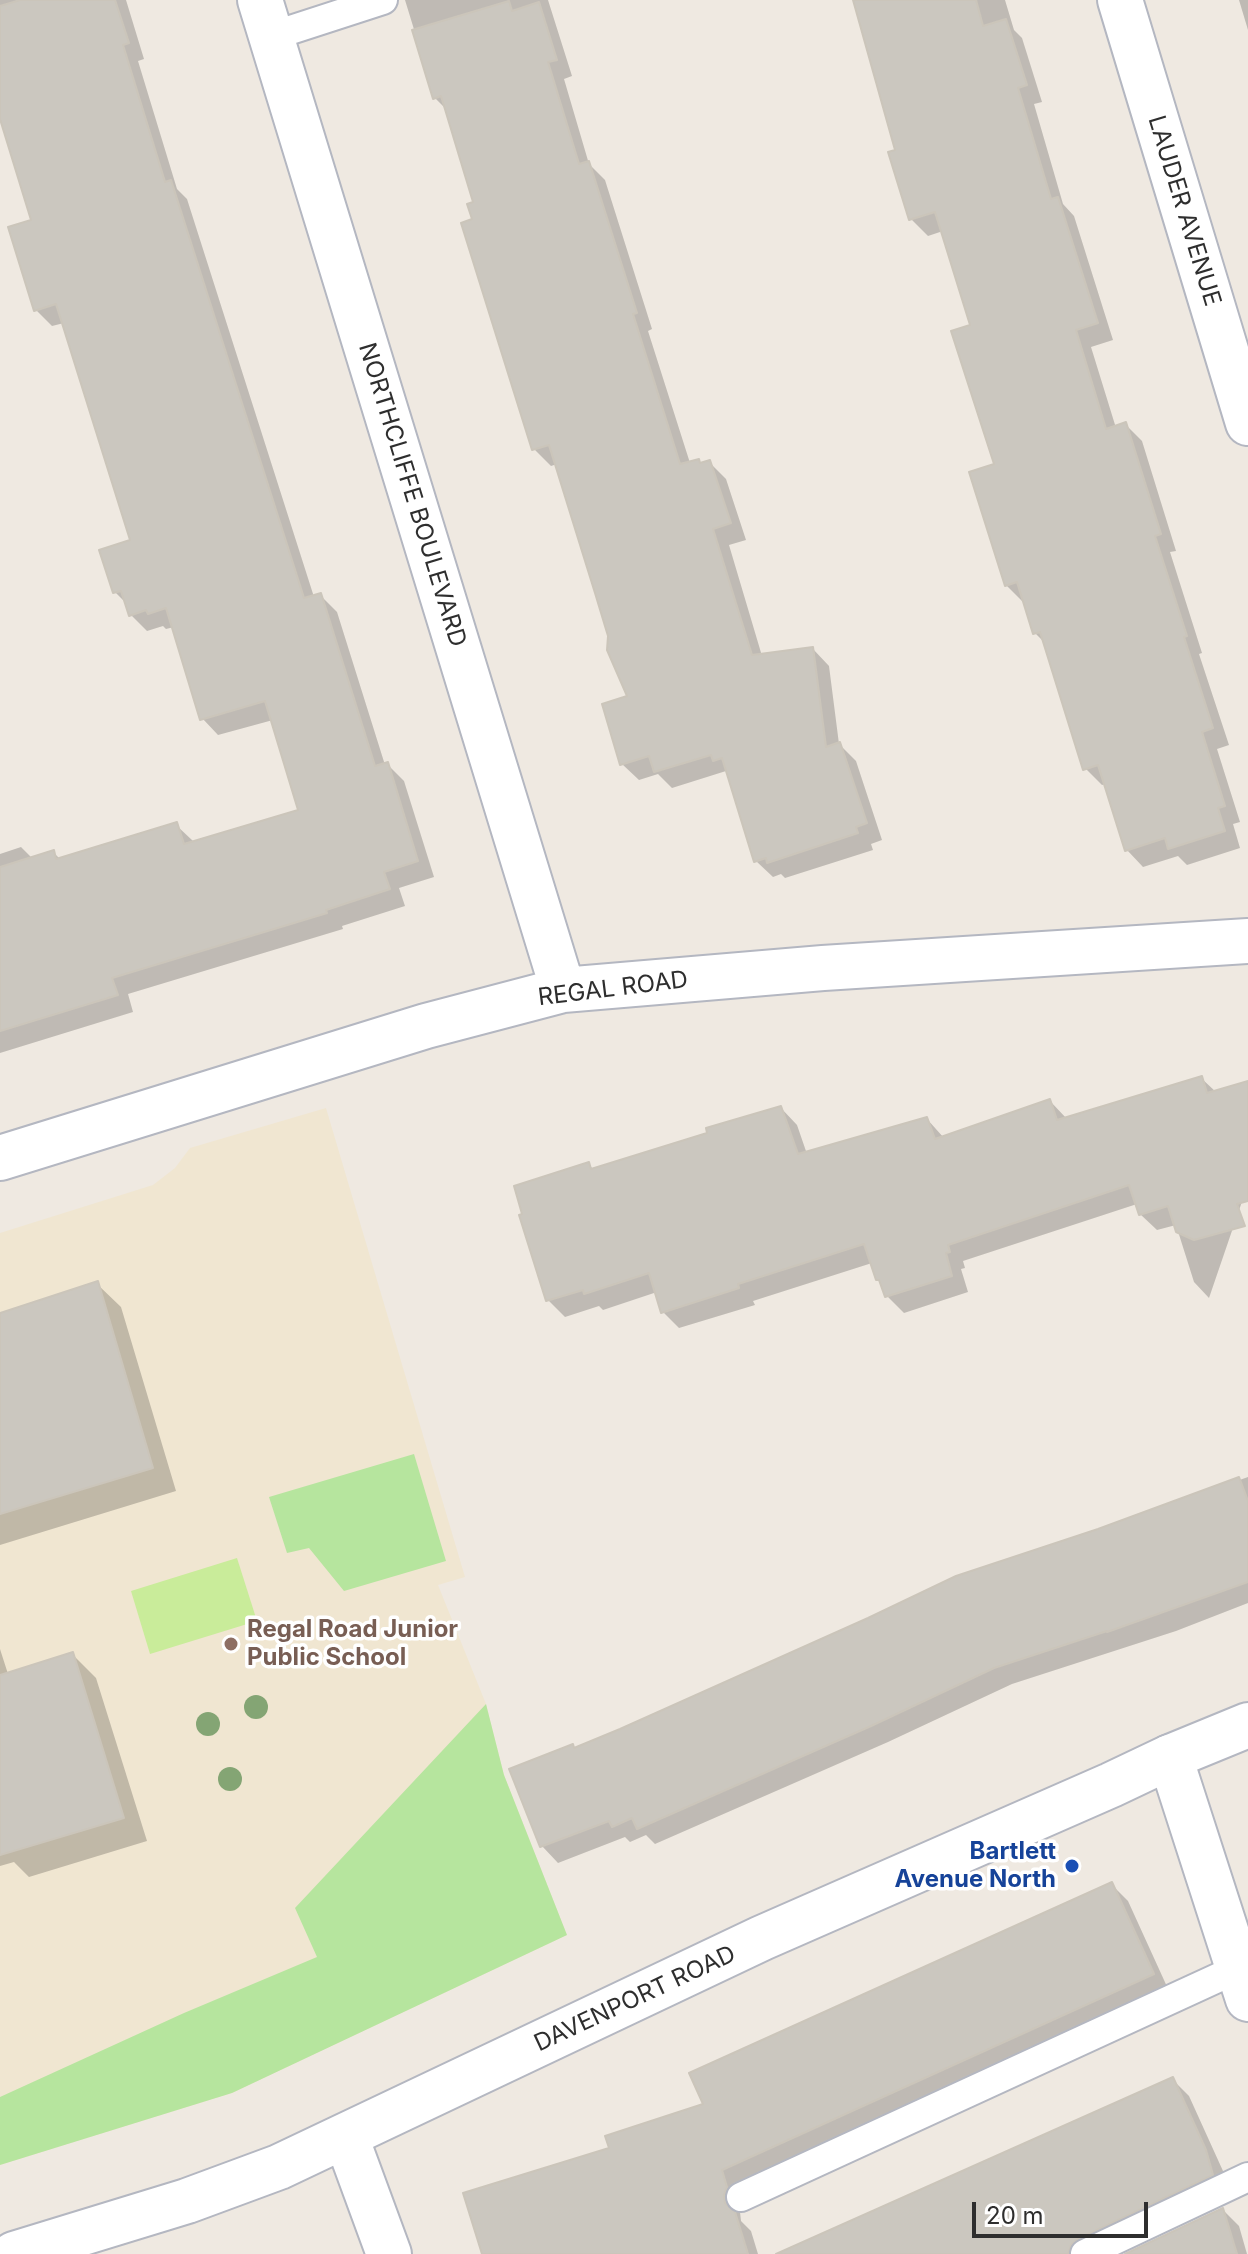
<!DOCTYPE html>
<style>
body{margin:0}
#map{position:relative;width:1248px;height:2254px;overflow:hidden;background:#efe9e1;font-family:Inter,sans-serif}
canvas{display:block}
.scale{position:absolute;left:972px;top:2202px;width:176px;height:36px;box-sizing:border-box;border:4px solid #2e2e2e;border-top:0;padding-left:10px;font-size:24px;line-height:28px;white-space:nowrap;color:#2e2e2e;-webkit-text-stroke:6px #fff;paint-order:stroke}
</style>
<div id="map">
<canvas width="1248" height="2254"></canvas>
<div class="scale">20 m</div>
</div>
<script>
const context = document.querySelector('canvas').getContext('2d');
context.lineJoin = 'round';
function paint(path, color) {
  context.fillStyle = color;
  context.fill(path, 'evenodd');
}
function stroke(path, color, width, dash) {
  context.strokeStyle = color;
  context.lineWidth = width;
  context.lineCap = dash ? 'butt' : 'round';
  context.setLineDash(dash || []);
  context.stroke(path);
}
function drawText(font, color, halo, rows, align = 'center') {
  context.font = font + ' Inter,sans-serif';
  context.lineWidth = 7;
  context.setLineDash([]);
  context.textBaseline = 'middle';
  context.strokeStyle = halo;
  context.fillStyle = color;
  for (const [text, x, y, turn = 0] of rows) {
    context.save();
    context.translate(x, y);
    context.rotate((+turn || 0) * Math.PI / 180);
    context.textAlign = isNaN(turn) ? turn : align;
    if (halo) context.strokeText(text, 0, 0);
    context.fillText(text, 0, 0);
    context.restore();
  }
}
const education = new Path2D(`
 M326,1108L465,1577L438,1585L486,1704L504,1775L567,1935L232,2093L0,2165V1233L153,1185L175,1168L190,1148Z`);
const green = new Path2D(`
 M414,1454L446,1561L344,1591L309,1548L287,1553L269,1497Z
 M486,1704L504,1775L567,1935L232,2093L0,2165V2097L184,2013L317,1957L295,1908Z`);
const pitch = new Path2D(`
 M237,1558L257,1621L150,1654L131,1591Z`);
const shadow = new Path2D(`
 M0,0H126L144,59L138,61L177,189L187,199L314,597L320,595L337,612L385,765L387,764L404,781L434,877L399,888L405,906L342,926L343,929L128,994L133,1012L0,1053V854L21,847L33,859L53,852L61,860L176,825L193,841L301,811L273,720L218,735L202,718L174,627L166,629L163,626L147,631L130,614L127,604L115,592L132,541L64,323L52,326L36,310L34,221L0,112Z
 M405,0H548L572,76L564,79L589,164L605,180L652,329L648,331L690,463L698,461L701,464L709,462L726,479L746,540L729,545L762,656L813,649L829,666L839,744L856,761L882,840L871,844L873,850L785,878L781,874L773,877L756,861L726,771L672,788L658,774L639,780L622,764L630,697L557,464L551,466L534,449L475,221V203L447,110L435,98Z
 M855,0H1005L1014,30L1022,38L1042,102L1034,104L1063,204L1074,216L1113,340L1091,347L1116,428L1126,425L1142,441L1176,551L1170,552L1202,653L1199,654L1229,745L1217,749L1240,822L1233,824L1240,848L1187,865L1178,856L1143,867L1127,850L1106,784L1102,785L1085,768L1046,644L1035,633L1023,602L1006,585L996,466L973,327L943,231L928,236L911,219L898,151Z
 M1239,0H1248V30Z
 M1201,1078L1216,1092L1248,1083V1184L1209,1298L1194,1282L1176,1225L1157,1230L1140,1214L1137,1204L963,1261L965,1268L961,1269L968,1292L904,1313L887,1296L883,1285L878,1279L872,1263L753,1301L755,1305L679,1328L663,1312L657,1292L603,1310L599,1306L565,1317L548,1300L588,1164L594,1170L710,1135L781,1108L797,1125L807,1154L927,1119L944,1138L1050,1101L1067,1119Z
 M97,1284L121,1307L176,1491L0,1545V1315Z
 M1248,1477V1603L1176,1631L1012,1684L888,1742L655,1844L646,1835L630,1842L625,1837L558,1863L542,1846L575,1750L1099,1530Z
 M0,1649L8,1674L72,1654L96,1678L147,1841L29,1877L14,1862L0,1866Z
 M1111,1884L1128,1901L1169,1991L743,2205L740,2212L741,2221L751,2231L758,2254H484L612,2150L706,2105Z
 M1172,2079L1189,2096L1223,2171L1229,2191L1078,2254H780Z
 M1223,2210L1239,2226L1247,2254H1129Z`);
const building = new Path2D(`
 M20,0H115L129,43L123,45L165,182L171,180L304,598L321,593L375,766L388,762L418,861L384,872L390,889L326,910L327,913L112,978L118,995L0,1031V867L54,850L56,859L177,822L184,844L298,810L265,701L200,720L166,608L148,614L146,610L129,616L121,591L113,593L99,550L130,540L56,304L34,311L8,227L31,220L0,119V6Z
 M853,0H976L983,26L1006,19L1027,85L1018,88L1051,199L1058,197L1098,323L1076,330L1106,429L1126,422L1161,534L1155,536L1187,636L1184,637L1213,728L1202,732L1225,806L1218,808L1225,831L1168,849L1165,838L1125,851L1098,765L1083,770L1040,632L1033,634L1017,582L1005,586L969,472L994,464L951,331L970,325L935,212L909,220L888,152L895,150Z
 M509,1L512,11L539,2L557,60L548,62L579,164L589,161L637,313L633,314L680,464L699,459L700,463L710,460L731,523L713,529L752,655L813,647L826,747L840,742L867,823L856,827L858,833L767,863L766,858L754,862L722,758L713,761L711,755L654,772L649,756L620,765L602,704L627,696L607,650L608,636L595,593L549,445L532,450L461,223L472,219L467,204L473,202L441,96L433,99L412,30Z
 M1202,1076L1207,1093L1248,1081V1201L1237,1204L1245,1226L1194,1240L1176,1232L1168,1206L1139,1215L1129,1185L948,1245L950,1252L946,1253L952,1276L885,1297L879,1280H876L864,1244L738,1284L739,1288L661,1313L649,1273L584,1294L583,1290L546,1301L519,1215L522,1214L514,1186L589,1162L591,1169L707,1133L706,1128L781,1106L798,1154L927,1117L935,1139L1050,1099L1057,1120Z
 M98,1281L153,1468L0,1514V1313Z
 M1239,1477L1248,1501V1582L1107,1632V1631L994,1668L871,1726L637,1829L632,1818L612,1827L609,1821L540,1847L509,1769L573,1744L574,1748L620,1729L868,1618L956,1576L1098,1529Z
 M73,1652L124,1818L0,1855V1675Z
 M1112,1882L1154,1974L722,2170L727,2187L724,2195L725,2203L735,2212L748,2254H482L463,2193L609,2148L605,2136L703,2104L689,2073Z
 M1173,2077L1206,2150L1213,2175L1078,2239L1071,2245L1068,2254H776Z
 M1223,2208L1237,2254H1125Z`);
const lane = new Path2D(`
 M272,36L383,0
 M741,2197L1237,1969
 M1085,2254L1248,2177`);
const street = new Path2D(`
 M260,0L563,990
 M1120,0L1248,423
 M0,1158L426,1026L563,990L823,968L1248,941
 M1170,1757L1248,1999
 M346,2137L389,2254`);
const secondary = new Path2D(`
 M14,2254L187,2201L279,2167L762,1938L1111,1785L1170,1757L1248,1725`);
const trees = [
 [256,1707],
 [208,1724],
 [230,1779]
];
const markers = [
 [231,1644,8,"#8d6e63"],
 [1072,1866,8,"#1a4fb4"]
];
const streetNames = [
 ["LAUDER AVENUE",1184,211,73],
 ["NORTHCLIFFE BOULEVARD",412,495,73],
 ["REGAL ROAD",613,989,-7],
 ["DAVENPORT ROAD",635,1999,-25]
];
const educationNames = [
 ["Regal Road Junior",247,1630],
 ["Public School",247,1658]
];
const transitNames = [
 ["Bartlett",1056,1852],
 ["Avenue North",1056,1880]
];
paint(education, '#f0e6d1');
paint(green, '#b6e59e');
paint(pitch, '#c9ec9a');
paint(shadow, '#0003');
paint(building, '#cbc7bf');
stroke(building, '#cbc5ba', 2);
stroke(lane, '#b4b7c1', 32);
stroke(street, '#b4b7c1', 48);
stroke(secondary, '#b4b7c1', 48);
stroke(lane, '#fff', 28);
stroke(street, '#fff', 44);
stroke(secondary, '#fff', 44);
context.fillStyle = '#84a574';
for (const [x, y] of trees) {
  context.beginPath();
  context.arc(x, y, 12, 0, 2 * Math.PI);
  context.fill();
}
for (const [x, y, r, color] of markers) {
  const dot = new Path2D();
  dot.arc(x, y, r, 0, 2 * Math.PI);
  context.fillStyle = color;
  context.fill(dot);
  stroke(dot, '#fff', 3);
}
drawText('24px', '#2e2e2e', '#fff', streetNames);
drawText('bold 24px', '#785e54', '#fff', educationNames, 'left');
drawText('bold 24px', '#164399', '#fff', transitNames, 'right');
</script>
